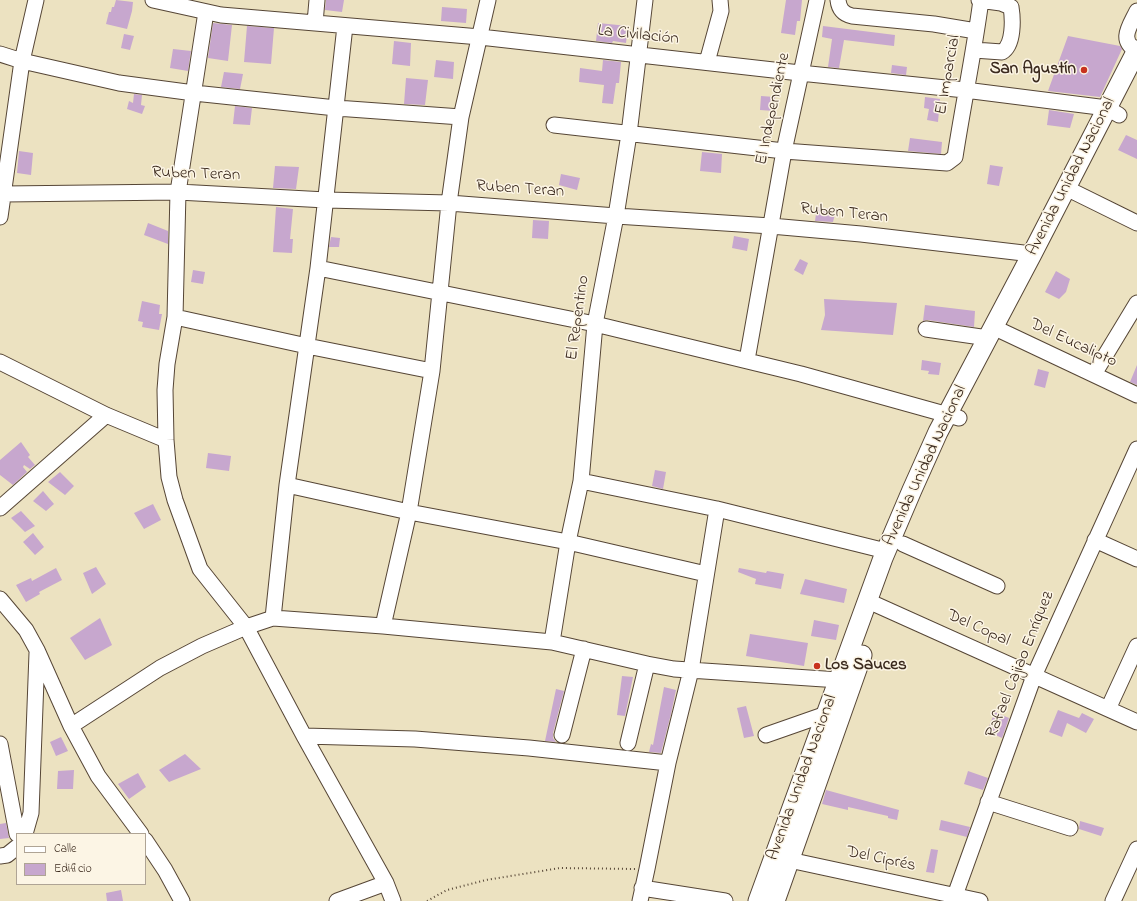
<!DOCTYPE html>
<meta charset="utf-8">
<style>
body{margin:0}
#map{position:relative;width:1137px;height:901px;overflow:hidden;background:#ece2c1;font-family:"Indie Flower",sans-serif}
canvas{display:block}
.legend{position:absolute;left:16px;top:833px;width:130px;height:52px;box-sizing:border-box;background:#fcf5e5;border:1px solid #afa495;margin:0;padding:5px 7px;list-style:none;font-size:12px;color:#3b2a1e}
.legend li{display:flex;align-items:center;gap:8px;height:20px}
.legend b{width:20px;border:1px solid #afa495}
</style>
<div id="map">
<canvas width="1137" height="901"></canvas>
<ul class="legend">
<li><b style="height:5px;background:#fff"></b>Calle</li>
<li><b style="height:11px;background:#c7a7ce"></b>Edificio</li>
</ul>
</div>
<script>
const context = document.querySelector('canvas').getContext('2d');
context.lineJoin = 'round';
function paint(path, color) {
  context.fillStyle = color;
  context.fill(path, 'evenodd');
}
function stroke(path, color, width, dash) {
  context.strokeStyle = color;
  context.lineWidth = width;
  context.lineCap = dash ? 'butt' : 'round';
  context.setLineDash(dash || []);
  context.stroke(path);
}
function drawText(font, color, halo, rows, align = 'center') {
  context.font = font + ' "Indie Flower",sans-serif';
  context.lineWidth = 3;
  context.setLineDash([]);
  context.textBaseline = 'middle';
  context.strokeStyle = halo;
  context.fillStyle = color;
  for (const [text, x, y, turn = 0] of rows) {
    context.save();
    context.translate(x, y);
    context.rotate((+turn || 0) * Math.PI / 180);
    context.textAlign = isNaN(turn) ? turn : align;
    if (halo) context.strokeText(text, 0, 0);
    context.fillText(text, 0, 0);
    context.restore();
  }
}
const building = new Path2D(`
 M116,0L133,2L132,11L127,29L106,24L109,12H111L112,7H114Z
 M326,0H344L342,12L325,10Z
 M786,0H802L800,21H797L795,35L781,33Z
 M442,7L467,9L466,23L441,21Z
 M213,23L232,25L228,61L208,58Z
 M598,23L628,26L626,43L613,41L612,43L596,41Z
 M247,26L274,28L271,64L244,62Z
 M823,26L895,35L894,46L844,40L839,68L828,67L832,39L822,37Z
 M124,34L134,36L130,50L121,48Z
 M1068,36L1120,46L1122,49L1100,97L1048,91Z
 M394,41L411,43L410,66L392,64Z
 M173,49L191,51L188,71L170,68Z
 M436,60L454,62L453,79L434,77Z
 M603,60L621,62L619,83H616L613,104L602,103L604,85L579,82L580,68L602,71Z
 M892,65L907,67L906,75L891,73Z
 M224,72L243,74L240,89L221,87Z
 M406,78L428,80L425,105L404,104Z
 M134,94L142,95L141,105L145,106L142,114L127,109L129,101L133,103Z
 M761,96L775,97L774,111L760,110Z
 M925,97L940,99L938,122L927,120L929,109L924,108Z
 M235,106L252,108L250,125L233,124Z
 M1049,110L1074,114L1070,128L1047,125Z
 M1126,135L1137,140V159L1118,150Z
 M910,138L942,142L941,154L908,151Z
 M19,151L33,153L31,175L17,173Z
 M702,152L722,154L721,173L700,171Z
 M990,165L1003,167L999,186L987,184Z
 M275,166L299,167L296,189L273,188Z
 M561,174L580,178L577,190L559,185Z
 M276,207L293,209L290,239H293L292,253L273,252Z
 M817,207L836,210L833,222L815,221Z
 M533,220L549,221L548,239L532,238Z
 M148,223L168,231V244L144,235Z
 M734,236L749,239L747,251L732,248Z
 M331,237L340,238L339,247H329Z
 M800,259L808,263L803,275L794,270Z
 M193,270L205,272L203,284L191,282Z
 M1056,271L1070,279L1066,292L1059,299L1045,292Z
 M824,299L897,303L893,335L821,330L825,315Z
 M142,301L160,305L159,314H162L159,330L142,327L143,322L138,321Z
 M925,305L975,311L974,327L927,320L923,321Z
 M922,360L941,363L939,375L928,374L929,371L921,370Z
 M1137,365V385L1130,382Z
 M1038,369L1049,372L1045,388L1034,385Z
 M21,442L30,455L28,457L35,465L30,469L24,465L23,467L27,472L13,485L0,475V460Z
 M208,453L231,456L229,471L206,468Z
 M655,470L666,472L663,489L652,486Z
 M60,472L74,486L65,495L48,482Z
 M43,491L54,504L46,511L33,501Z
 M153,504L161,520L144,529L134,513Z
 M21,511L35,526L25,532L11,518Z
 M33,533L44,547L35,555L23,542Z
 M96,567L106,584L92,594L83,573Z
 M56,568L62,580L39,592L40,594L26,602L16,585L31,578L32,581Z
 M739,568L766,573L767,571L784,574L781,589L755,584L756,579L738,572Z
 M805,579L847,589L844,603L800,594Z
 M100,618L112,645L85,660L70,638Z
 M814,620L839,625L836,640L811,636Z
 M750,634L808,643L804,666L746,656Z
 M622,676L633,677L625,716L617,715Z
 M664,687L676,690L671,714L661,753L649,752L651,744L653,745Z
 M556,689L564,691L553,733V738L556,742L545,741Z
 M746,706L754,736L744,738L737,708Z
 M1058,710L1079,718L1082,713L1094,719L1086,733L1067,723L1062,737L1049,732Z
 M995,712L1009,718L1002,738L987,731Z
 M61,737L68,751L56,756L50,742Z
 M185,754L201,769L169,782L159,770Z
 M74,770L73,789H57L58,771Z
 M968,771L988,778L983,790L964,784Z
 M138,773L146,787L129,799L118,784Z
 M826,790L899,810L897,820L888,818V816L848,807V810L822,804Z
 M941,820L970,827L967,837L939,830Z
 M1080,821L1104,828L1101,836L1079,829Z
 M6,823L9,838L0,839V824Z
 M931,849L938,850L934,873L926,872Z
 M121,890L123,901H107L106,893Z`);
const path = new Path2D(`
 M427,901L447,890L486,880L560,868L636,869`);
const minor = new Path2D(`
 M153,0L221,15L480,37L800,73L965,90L1107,108L1119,115
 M838,0C839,9 843,14 852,16L934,24L976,31
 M1137,11C1130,26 1118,40 1137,51
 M206,12L178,192L175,317L167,364L165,390L166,440L169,477L175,500L200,569L246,627L304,736L386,883L393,901
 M315,23L317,0
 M974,50L1002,52C1014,45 1013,19 1011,7L1001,3L979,0
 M0,54L22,61L119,83L194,93L336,108L461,117
 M707,62L721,11L720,0
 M554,125L784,151L947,163L955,157C963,105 974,53 981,0
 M1066,188L1137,223
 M4,194L178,192L326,200L449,203L616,216L771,226L861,234L1032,254
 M0,217L22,61L36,0
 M318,268L595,324L801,374L959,418
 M175,317L307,346L432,371
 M993,327L1137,395
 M926,329L988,338
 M747,360L784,151L817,0
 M0,362L106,415L166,440
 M1094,374L1137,303
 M581,481L717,509L886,551
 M287,485L409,512L568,542L706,574
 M0,508L106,415
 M1095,540L1137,559
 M903,544L997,586
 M0,599L26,630L37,650L71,726L98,776L141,834
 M868,601L1137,722
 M273,618L287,485L318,268L345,26
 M383,626L409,512L432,371L449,203L461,117L488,0
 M552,642L568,542L581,481L595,324L616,216L629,134L645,0
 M1108,709L1137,646
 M71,726L160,668L202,646L246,627L273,618L383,626L552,642L647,664L674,669L839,680
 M562,735L584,649
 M766,735L826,714
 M304,736L415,739L529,748L668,763
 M628,743L647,664
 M0,744L17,834
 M988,802L1070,828
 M25,834L31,813L37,653
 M145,840L165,870L182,901
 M0,856L7,855L17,847
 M780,858L980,901
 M642,888L725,901
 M337,901L386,883
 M640,901L647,869L668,763L691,670L717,509
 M953,901L1034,676L1137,449
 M1113,901L1137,849`);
const major = new Path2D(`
 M758,901L883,558L912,490L938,432L1032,254L1137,50
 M775,901L862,655`);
const markers = [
 [1084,70,4,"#c8321e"],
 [817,666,4,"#c8321e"]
];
const streetNames = [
 ["La Civilación",638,36,6],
 ["El Imparcial",949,75,-80],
 ["El Independiente",774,109,-78],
 ["Ruben Teran",196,175,2],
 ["Avenida Unidad Nacional",1072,177,-63],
 ["Ruben Teran",520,190,4],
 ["Ruben Teran",844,214,6],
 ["El Repentino",579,318,-82],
 ["Del Eucalipto",1073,344,25],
 ["Avenida Unidad Nacional",926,466,-65],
 ["Del Copal",978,629,24],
 ["Rafael Cajiao Enríquez",1021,665,-68],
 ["Avenida Unidad Nacional",803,778,-70],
 ["Del Ciprés",881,860,12]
];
const poiNames = [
 ["San Agustín",1076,70],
 ["Los Sauces",825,666,"left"]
];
paint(building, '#c7a7ce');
stroke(minor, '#564636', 17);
stroke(major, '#564636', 21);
stroke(path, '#564636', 2, [1, 3]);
stroke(minor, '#fff', 15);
stroke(major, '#fff', 19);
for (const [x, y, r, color] of markers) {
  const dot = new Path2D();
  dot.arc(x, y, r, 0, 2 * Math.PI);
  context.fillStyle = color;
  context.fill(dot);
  stroke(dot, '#fcf5e5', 1.5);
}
drawText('17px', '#3b2a1e', '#fcf5e5', streetNames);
drawText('bold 17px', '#3b2a1e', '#fcf5e5', poiNames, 'right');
</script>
